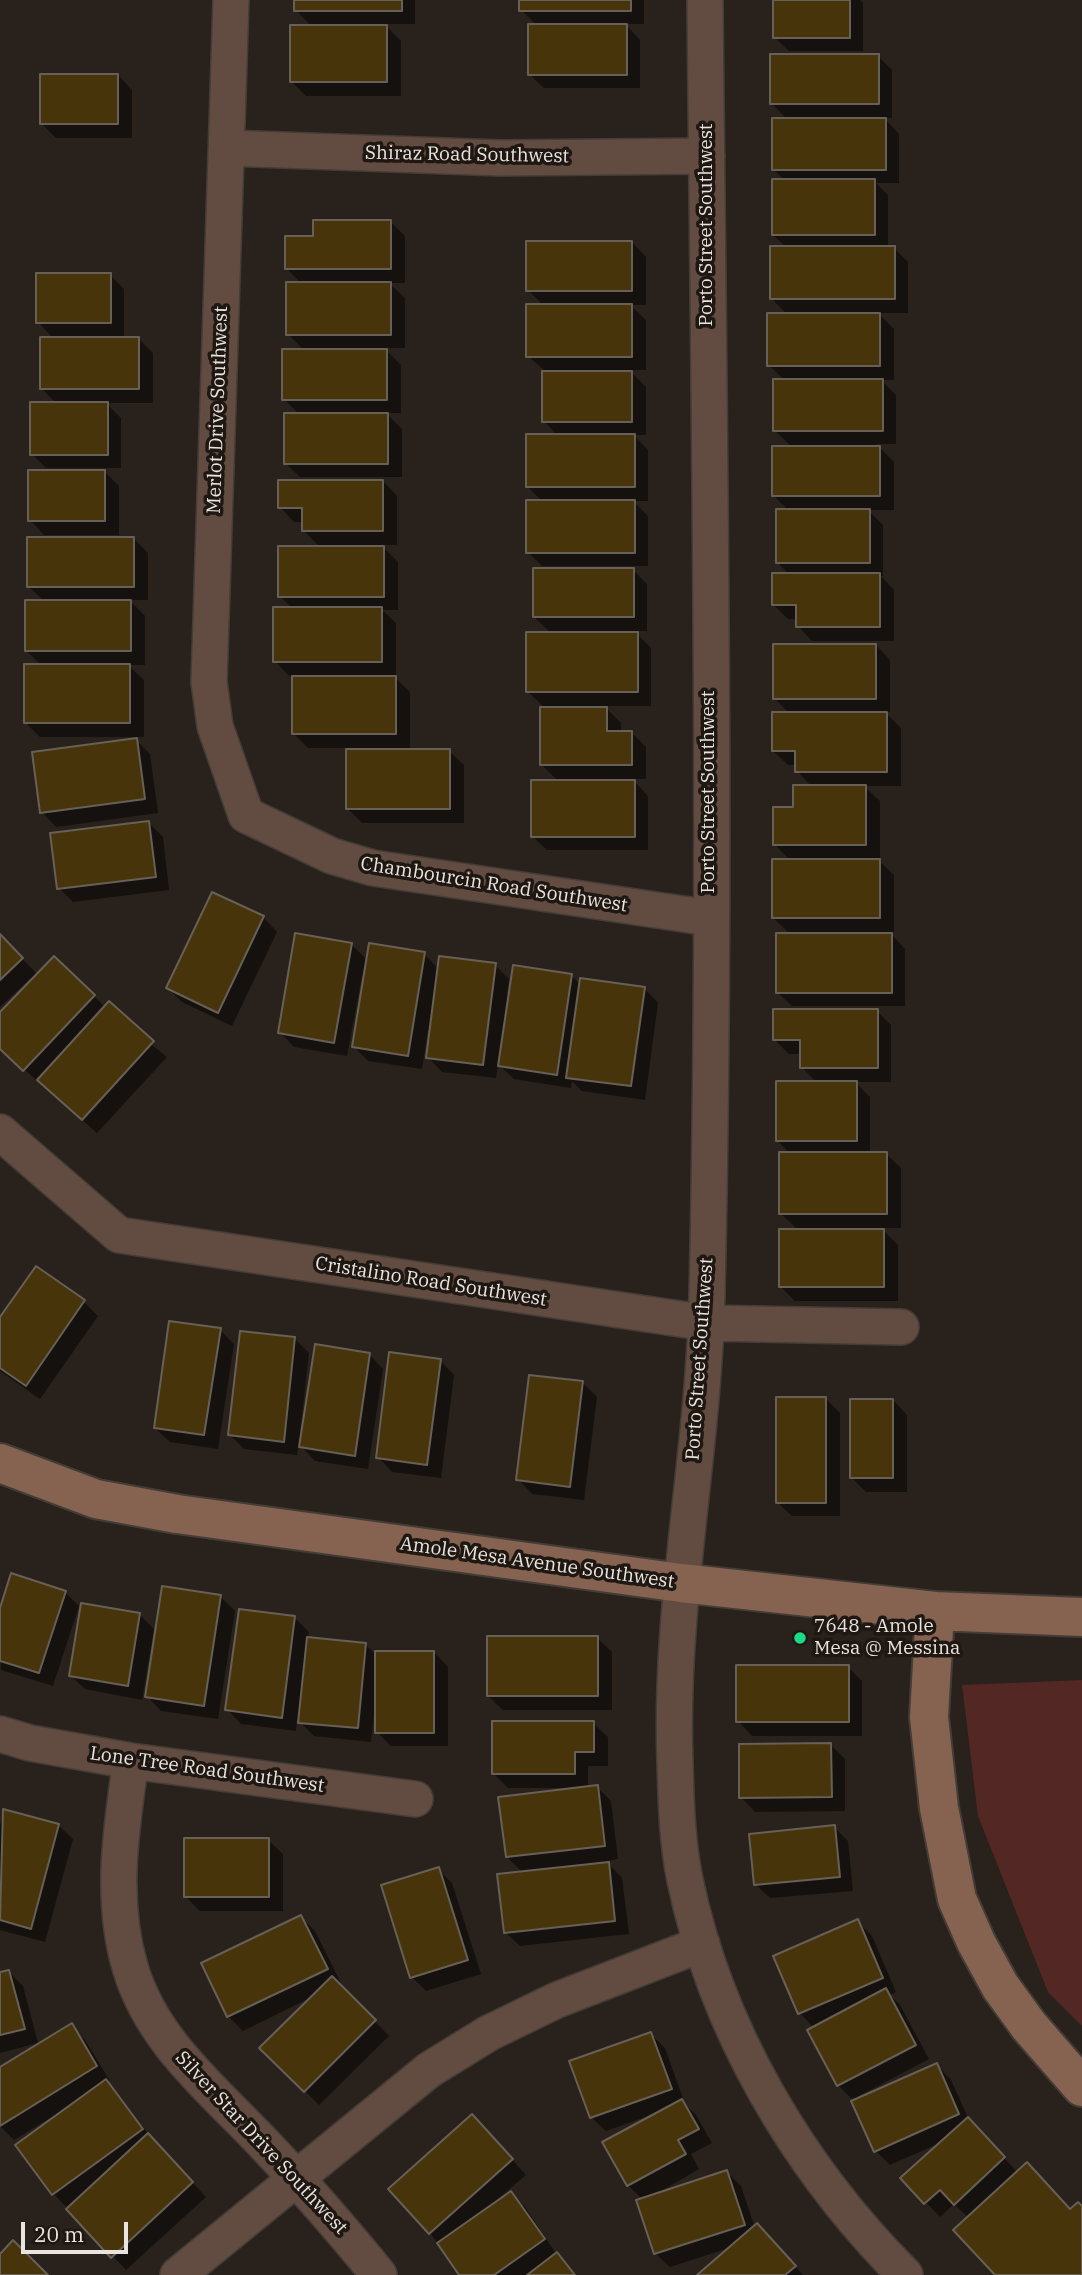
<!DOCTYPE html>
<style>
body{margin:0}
#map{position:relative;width:1082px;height:2275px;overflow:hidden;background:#29211b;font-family:"IBM Plex Serif",serif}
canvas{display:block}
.scale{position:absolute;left:21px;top:2222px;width:107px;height:32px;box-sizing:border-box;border:4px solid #e9e4df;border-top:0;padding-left:9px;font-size:21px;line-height:24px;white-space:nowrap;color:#e9e4df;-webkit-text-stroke:5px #1f1812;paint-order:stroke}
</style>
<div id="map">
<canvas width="1082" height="2275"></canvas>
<div class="scale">20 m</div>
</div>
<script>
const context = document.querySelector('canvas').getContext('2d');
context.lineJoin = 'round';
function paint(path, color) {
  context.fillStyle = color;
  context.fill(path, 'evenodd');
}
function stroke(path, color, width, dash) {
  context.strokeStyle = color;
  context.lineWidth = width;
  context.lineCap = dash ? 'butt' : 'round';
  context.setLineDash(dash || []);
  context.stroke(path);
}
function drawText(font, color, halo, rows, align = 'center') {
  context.font = font + ' "IBM Plex Serif",serif';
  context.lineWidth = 7;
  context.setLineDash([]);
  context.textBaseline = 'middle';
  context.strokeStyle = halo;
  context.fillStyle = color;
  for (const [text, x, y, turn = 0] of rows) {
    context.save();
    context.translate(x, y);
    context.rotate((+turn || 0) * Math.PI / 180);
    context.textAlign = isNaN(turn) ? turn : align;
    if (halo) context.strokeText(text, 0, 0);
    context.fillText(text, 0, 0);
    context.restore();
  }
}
const green = new Path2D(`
 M1082,1680V2026L1048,1992L978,1816L962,1685Z`);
const shadow = new Path2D(`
 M296,0H415V24H384L401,41V96H306L292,82L312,27L296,10Z
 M521,0H644V24H625L640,40V88H544L529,74L537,25L521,10Z
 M774,0H860L863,3V51H789L774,37Z
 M878,56L892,70V118H884L899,134V183H876L888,195V248H894L908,262V313H878L894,329V380H881L896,395V444H876L894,462V510H868L883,525V576H881L894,590V641H812L798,626V619H788L773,604L790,575L777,562L789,511L773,495L792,447L774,430L785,381L769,365L787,314L772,299L787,248L773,235L785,181L773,169L787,119L772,104Z
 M118,75L132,90V138H56L41,123Z
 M391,222L405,236V283H389L405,298V348H384L401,365V413H386L402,429V477H300L285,463L300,415L284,399L305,351L288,334L302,284L286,268L314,238Z
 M632,242L646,257V305H630L646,320V370H629L646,387V435H634L648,450V501H633L648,516V566H542L528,552L543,502L528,487L558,436L544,421V370L528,356L544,306L528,290Z
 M110,275L124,289V339H139L153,353V403H106L121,418V468H46L32,454L57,404L41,388L54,339L38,322Z
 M105,472L119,486V535H44L30,520Z
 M383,481L397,496V545H381L398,562V610H382L396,623V676H393L410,692V748H308L293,733V676H289L275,661L293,609L280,596L321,548L304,531V522H294L280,507Z
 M133,538L148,553V600H129L145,616V665H128L144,680V737H40L26,723L42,666L27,651L44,601L28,586Z
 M633,570L647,584V631H634L651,648V706H604L621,723V733H632L646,747V779H632L648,796V850H547L532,836L559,782L542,765L545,708L528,692L552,634L534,617Z
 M876,645L890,660V712H885L901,728V786H864L880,801V859H877L894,875V932H889L905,949V1006H792L777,992L790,934L773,918L791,861L774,844L795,809L812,787L797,771V765H788L773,751L790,714L774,698Z
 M136,740L150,754L158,813L56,827L42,812Z
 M449,751L464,765V823H362L348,809Z
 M149,823L163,837L169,890L73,902L59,888Z
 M263,917L277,932L232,1026L182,1002L168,988Z
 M0,936L38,975L54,958L105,1007L167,1057L97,1133L0,1048V1015L33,981L30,979L0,1007Z
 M351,944L368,961L424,954L439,969L495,965L509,979L507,994L571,975L581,985L644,988L658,1003L645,1100L582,1091L572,1081L571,1088L514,1079L498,1064L496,1078L442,1072L428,1057L431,1030H428L422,1069L368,1061L354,1047L365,976H362L347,1056L294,1047L280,1032Z
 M877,1011L891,1025V1082H855L870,1097V1154H886L901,1168V1228H881L898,1245V1301H795L781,1287L798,1230L781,1214L790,1154L777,1140L817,1083L802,1067V1054H789L774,1039Z
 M36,1268L84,1302L98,1316L40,1399L0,1371V1320Z
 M220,1330L234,1344L218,1449L170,1442L155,1428Z
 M295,1339L309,1353L300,1433L303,1434L369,1354L383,1369L368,1469L315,1461L299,1444L297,1455L244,1449L230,1435Z
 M440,1360L454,1375L441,1478L392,1472L378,1457Z
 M583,1383L597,1397L584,1500L532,1494L518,1479Z
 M826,1399L840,1413V1516H792L777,1502Z
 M893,1400L907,1415V1492H866L852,1478Z
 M65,1592L79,1606L53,1686L1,1670L0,1614Z
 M220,1596L235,1611L218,1719L161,1711L147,1696Z
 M140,1615L154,1629L142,1700L85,1689L70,1675Z
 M295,1618L309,1632L308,1639L366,1645L377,1656L434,1652L448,1667V1746H391L377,1732V1713H374L371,1742L314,1736L297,1719L296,1731L241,1724L227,1709Z
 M597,1638L612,1652V1710H503L488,1696Z
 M848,1667L862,1681V1736H752L738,1721Z
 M593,1723L608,1737V1766H588V1788L597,1787L611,1801L618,1859L606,1861L622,1878L629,1934L520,1946L505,1932L523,1873L507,1857L570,1788H508L494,1774Z
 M831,1745L845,1759V1811L755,1812L741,1797Z
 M4,1811L58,1825L73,1839L45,1942L0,1930V1825Z
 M834,1827L848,1841L853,1891L770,1898L755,1884Z
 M268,1840L283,1854V1911H200L186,1897Z
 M438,1869L452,1883L481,1974L426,1991L412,1977Z
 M301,1917L315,1931L341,1983L338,1984L389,2036L319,2105L262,2048L312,1997L243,2031L228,2016L203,1964Z
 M857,1921L872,1936L896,1992L890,1995L900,2005L929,2059L859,2096L860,2099L937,2065L951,2080L969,2120L1018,2173L1071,2211L1082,2208V2275H999L969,2218L954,2204L940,2217L903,2179L942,2142L890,2165L876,2151L853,2100L838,2085L814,2028L800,2013L775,1957Z
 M9,1972L23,1986L38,2043L0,2053V1974Z
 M71,2026L85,2040L110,2081L107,2083L155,2142L206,2197L126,2270L53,2193L50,2118L14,2140L0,2126V2069Z
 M651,2034L665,2048L685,2104L696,2115L712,2143L691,2154L699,2169L651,2197L727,2172L741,2186L755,2228L772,2240L803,2275H700L732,2247L670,2267L655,2253L643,2200L628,2185L651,2115L606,2131L591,2117Z
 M486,2131L526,2175L500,2197L502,2199L510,2193L525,2207L557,2255L576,2275H461L430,2233Z`);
const building = new Path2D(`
 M294,0H402V11H294Z
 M519,0H631V11H519Z
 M773,0H850V38H773Z
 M528,24H627V75H528Z
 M290,25H387V82H290Z
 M770,54H879V104H770Z
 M40,74H118V124H40Z
 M772,118H886V170H772Z
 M772,179H875V235H772Z
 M313,220H391V269H285V236H313Z
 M526,241H632V291H526Z
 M770,246H895V299H770Z
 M36,273H111V323H36Z
 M286,282H391V335H286Z
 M526,304H632V357H526Z
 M767,313H880V366H767Z
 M40,337H139V389H40Z
 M282,349H387V400H282Z
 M542,371H632V422H542Z
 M773,379H883V431H773Z
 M30,402H108V455H30Z
 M284,413H388V464H284Z
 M526,434H635V487H526Z
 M772,446H880V496H772Z
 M28,470H105V521H28Z
 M278,480H383V531H302V508H278Z
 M526,500H635V553H526Z
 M776,509H870V563H776Z
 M27,537H134V587H27Z
 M278,546H384V597H278Z
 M533,568H634V617H533Z
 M772,573H880V627H796V605H772Z
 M25,600H131V651H25Z
 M273,607H382V662H273Z
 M526,632H638V692H526Z
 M773,644H876V699H773Z
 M24,664H130V723H24Z
 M292,676H396V734H292Z
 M540,707H607V731H632V765H540Z
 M772,712H887V772H795V751H772Z
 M137,738L145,799L40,813L32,752Z
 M346,749H450V809H346Z
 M531,780H635V837H531Z
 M793,785H866V845H773V807H793Z
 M149,821L156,877L57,889L50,833Z
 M772,859H880V918H772Z
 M212,892L264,916L218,1013L166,988Z
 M295,933L352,943L334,1043L278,1033Z
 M776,933H892V993H776Z
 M0,934L23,958L0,980Z
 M369,943L425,952L408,1056L352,1047Z
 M54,956L95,995L23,1071L0,1049V1012Z
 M439,956L496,963L483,1065L426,1058Z
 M513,965L572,974L557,1075L498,1066Z
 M580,978L645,987L631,1086L566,1078Z
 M109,1001L154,1041L82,1120L37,1080Z
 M773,1009H878V1068H800V1040H773Z
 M776,1081H857V1141H776Z
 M779,1152H887V1214H779Z
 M779,1229H884V1287H779Z
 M36,1266L85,1300L26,1386L0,1368V1317Z
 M169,1321L221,1328L204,1435L154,1428Z
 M240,1331L295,1337L284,1442L228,1435Z
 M315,1344L370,1353L355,1456L299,1447Z
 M389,1352L441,1359L427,1465L376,1458Z
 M529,1375L583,1381L570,1487L516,1480Z
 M776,1397H826V1503H776Z
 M850,1399H893V1478H850Z
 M11,1573L66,1591L39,1673L0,1661V1608Z
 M162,1586L221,1595L204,1706L145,1697Z
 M81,1603L140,1613L128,1686L69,1676Z
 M239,1609L295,1616L282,1718L225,1710Z
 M487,1636H598V1696H487Z
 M307,1637L366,1643L358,1728L298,1723Z
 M375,1651H434V1733H375Z
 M736,1665H849V1722H736Z
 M492,1721H594V1752H575V1774H492Z
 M831,1743L832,1797L739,1798V1744Z
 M598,1785L605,1846L506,1857L498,1797Z
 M3,1809L59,1824L31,1929L0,1920Z
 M835,1825L840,1877L754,1885L749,1834Z
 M184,1838H269V1897H184Z
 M609,1862L615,1921L504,1933L497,1874Z
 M439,1867L468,1960L410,1978L381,1885Z
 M301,1915L328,1969L227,2017L201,1963Z
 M858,1919L883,1978L798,2014L773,1956Z
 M9,1970L25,2029L0,2035V1972Z
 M332,1976L376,2020L304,2092L259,2048Z
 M886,1988L916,2045L837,2086L807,2030Z
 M72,2023L97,2066L0,2126V2067Z
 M651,2032L672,2089L590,2118L569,2061Z
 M937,2063L959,2114L874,2152L851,2101Z
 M106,2079L143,2129L52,2195L15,2145Z
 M682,2099L699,2129L678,2140L686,2154L627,2186L602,2142Z
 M472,2114L513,2159L429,2234L388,2189Z
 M968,2117L1005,2157L954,2205L940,2190L924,2204L900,2178Z
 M148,2133L193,2182L111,2258L66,2209Z
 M1027,2162L1070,2209L1078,2202L1082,2206V2275H995L953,2230Z
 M727,2170L745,2225L654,2254L636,2200Z
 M511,2191L545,2239L494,2275H459L437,2243Z
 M757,2223L796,2266L785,2275H697Z
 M13,2240L48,2275H0V2254Z
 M557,2252L575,2275H527Z`);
const street = new Path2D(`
 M231,0L209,682L215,726L246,815L332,856L373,868L710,918
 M705,0C709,431 717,863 707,1294C704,1451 669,1605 675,1762C676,1801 677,1842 685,1880C716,2029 798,2168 905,2275
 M227,148L501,158L707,156
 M0,1132L119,1235L707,1323L901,1327
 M0,1734L30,1743L131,1761L415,1799
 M131,1761C121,1828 110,1899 130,1967C152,2043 216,2092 267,2147C306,2188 343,2231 379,2275
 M178,2275L429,2070L489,2033L557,2000L702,1944`);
const secondary = new Path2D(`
 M0,1463L96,1499L177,1514L681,1583L935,1611L1082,1617
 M935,1611L929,1717L939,1808L957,1899L976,1942L1000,1986L1029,2026L1082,2087`);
const markers = [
 [800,1638,7,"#1cd988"]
];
const streetNames = [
 ["Shiraz Road Southwest",467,155,1],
 ["Porto Street Southwest",707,225,-90],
 ["Merlot Drive Southwest",218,410,-88],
 ["Porto Street Southwest",709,792,-90],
 ["Chambourcin Road Southwest",494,885,9],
 ["Cristalino Road Southwest",431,1282,9],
 ["Porto Street Southwest",700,1359,-86],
 ["Amole Mesa Avenue Southwest",537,1563,8],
 ["Lone Tree Road Southwest",207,1770,8],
 ["Silver Star Drive Southwest",261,2143,47]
];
const poiNames = [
 ["7648 - Amole",814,1627],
 ["Mesa @ Messina",814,1649]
];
paint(green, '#532723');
paint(shadow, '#0007');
paint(building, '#48340a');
stroke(building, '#666057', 2);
stroke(street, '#443c36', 38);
stroke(secondary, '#443c36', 42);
stroke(street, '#624c41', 35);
stroke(secondary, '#866251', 38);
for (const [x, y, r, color] of markers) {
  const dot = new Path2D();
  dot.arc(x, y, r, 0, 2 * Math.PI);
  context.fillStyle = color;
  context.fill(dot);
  stroke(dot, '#1f1812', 2.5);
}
drawText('19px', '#e9e4df', '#1f1812', streetNames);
drawText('19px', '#e9e4df', '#1f1812', poiNames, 'left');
</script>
